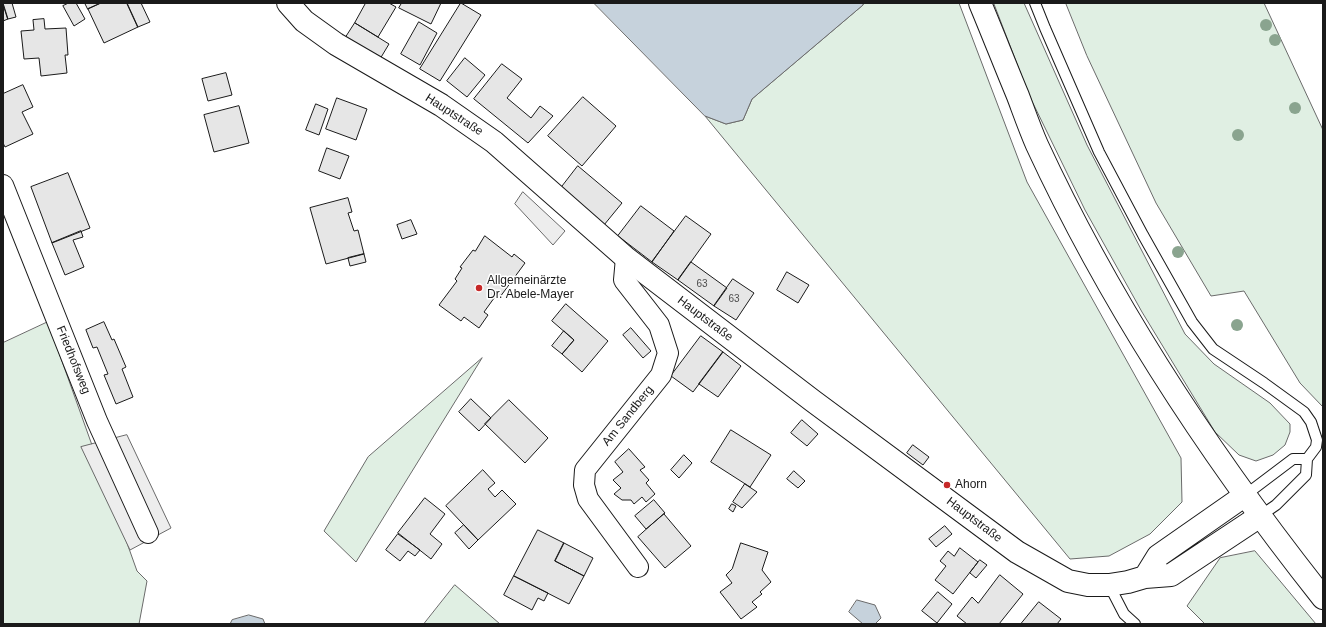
<!DOCTYPE html>
<meta charset="utf-8">
<style>
body{margin:0}
#map{position:relative;width:1326px;height:627px;overflow:hidden;background:#fff;font-family:Arial,sans-serif}
canvas{display:block}
.frame{position:absolute;inset:0;border:4px solid #1a1a1a;pointer-events:none}
</style>
<div id="map">
<canvas width="1326" height="627"></canvas>
<div class="frame"></div>
</div>
<script>
const context = document.querySelector('canvas').getContext('2d');
context.lineJoin = 'round';
function paint(path, color) {
  context.fillStyle = color;
  context.fill(path, 'evenodd');
}
function stroke(path, color, width, dash) {
  context.strokeStyle = color;
  context.lineWidth = width;
  context.lineCap = dash ? 'butt' : 'round';
  context.setLineDash(dash || []);
  context.stroke(path);
}
function drawText(font, color, halo, rows, align = 'center') {
  context.font = font + ' Arial,sans-serif';
  context.lineWidth = 3;
  context.setLineDash([]);
  context.textBaseline = 'middle';
  context.strokeStyle = halo;
  context.fillStyle = color;
  for (const [text, x, y, turn = 0] of rows) {
    context.save();
    context.translate(x, y);
    context.rotate((+turn || 0) * Math.PI / 180);
    context.textAlign = isNaN(turn) ? turn : align;
    if (halo) context.strokeText(text, 0, 0);
    context.fillText(text, 0, 0);
    context.restore();
  }
}
const green = new Path2D(`
 M863,3H959L1027,182L1181,458L1182,502L1150,534L1109,556L1070,559L705,116L726,124L743,120L752,99L863,5Z
 M994,3H1024L1087,145L1185,334L1214,364L1270,403L1290,424V432L1285,445L1273,455L1256,461L1239,455L1215,432L1142,312L1085,210L1029,95Z
 M1066,3H1264L1323,130V407L1300,383L1244,291L1211,296L1156,203L1087,56Z
 M48,322L137,571L147,581L139,624H3V343Z
 M482,358L356,562L324,531L368,457Z
 M1255,551L1316,624H1205L1187,606L1220,558Z
 M455,585L500,624H424Z`);
const parking = new Path2D(`
 M523,192L565,231L553,245L515,204Z
 M127,435L171,528L130,550L81,447Z`);
const water = new Path2D(`
 M594,3H863V5L752,99L743,120L726,124L705,116Z
 M857,600L875,605L881,618L875,624H863L849,612Z
 M249,615L263,619L265,624H230L232,620Z`);
const building = new Path2D(`
 M3,3H12L16,17L8,19Z
 M3,3L8,19L3,21Z
 M69,3H76L85,19L74,26L63,6Z
 M85,3H101L88,9Z
 M101,3H127L138,27L104,43L88,9Z
 M127,3H141L150,22L138,27Z
 M366,3H389L396,7L378,37L355,23Z
 M402,3H441L431,24L399,8Z
 M461,3L481,15L440,81L420,69Z
 M44,19L45,29L66,28L68,55H65L67,73L41,76L39,58L24,59L21,31L34,30L33,20Z
 M419,22L437,33L420,65L401,54Z
 M355,23L389,44L380,59L346,37Z
 M465,58L485,75L467,97L447,81Z
 M502,64L522,79L507,98L531,118L540,106L553,116L528,143L474,99Z
 M226,73L232,95L208,101L202,79Z
 M23,85L33,107L22,112L33,134L5,147L3,143V94Z
 M583,97L616,126L582,166L548,136Z
 M337,98L367,109L356,140L326,129Z
 M316,104L328,109L319,135L306,130Z
 M239,106L249,143L214,152L204,115Z
 M327,148L349,156L340,179L319,171Z
 M578,166L622,203L604,225L561,188Z
 M68,173L90,228L52,243L31,187Z
 M348,198L352,212L348,213L354,231L358,230L364,254L326,264L310,208Z
 M641,206L674,231L652,262L618,236Z
 M686,216L711,234L678,280L652,262Z
 M411,220L417,234L402,239L397,225Z
 M81,231L83,237L73,240L84,267L65,275L52,243Z
 M485,236L512,257L514,254L525,263L500,297L497,294L484,312L488,315L479,328L464,317L461,321L439,305L457,281L455,279L462,268L460,267L473,250L475,251Z
 M364,254L366,262L350,266L348,258Z
 M691,262L727,288L714,306L678,280Z
 M787,272L809,285L798,303L777,290Z
 M733,279L754,293L736,320L714,306Z
 M566,304L608,341L582,372L562,354L574,340L552,321Z
 M104,322L112,340L114,339L126,367L122,369L133,397L116,404L104,375L108,374L97,347L93,348L86,330Z
 M631,328L651,351L643,358L623,335Z
 M564,331L574,340L562,354L552,346Z
 M701,336L723,352L693,392L671,376Z
 M723,352L741,366L718,397L699,384Z
 M471,399L491,418L479,431L459,412Z
 M509,400L548,438L525,463L485,424Z
 M802,420L818,434L807,446L791,433Z
 M731,430L771,455L750,487L711,462Z
 M913,445L929,457L923,465L907,453Z
 M629,449L645,467L640,470L649,480L646,483L655,494L646,502L642,497L634,504L631,500H622L614,494L621,488L613,480L623,472L615,462Z
 M684,455L692,463L679,478L671,470Z
 M483,470L495,483L488,489L495,497L502,490L516,504L478,540L446,506Z
 M794,471L805,481L798,488L787,479Z
 M745,484L757,492L742,508L733,502Z
 M425,498L445,514L430,534L442,544L431,559L398,533Z
 M654,500L665,513L646,529L635,516Z
 M732,504L736,506L733,512L729,509Z
 M664,514L691,546L665,568L638,537Z
 M464,525L478,540L469,549L455,533Z
 M945,526L952,534L936,547L929,539Z
 M538,530L564,543L555,561L584,576L569,604L514,576Z
 M398,534L420,550L415,556L408,551L400,561L386,550Z
 M564,543L593,558L584,576L555,561Z
 M741,543L768,552L762,570L771,582L760,592L762,594L752,602L757,607L741,619L720,592L732,583L726,575L732,569Z
 M960,548L978,562L953,594L935,580L946,566L940,561L948,551L954,556Z
 M980,560L987,565L976,578L970,573Z
 M1000,575L1023,594L999,624H967L957,616L972,597L978,603Z
 M514,576L548,593L544,601L538,598L532,610L504,595Z
 M938,592L952,604L937,623L922,611Z
 M1039,602L1061,619L1057,624H1021Z`);
const lane = new Path2D(`
 M1035,3L1045,28L1099,152L1143,235L1192,322L1213,349L1264,383L1304,412L1311,422L1317,440L1316,447L1307,459H1293L1244,496
 M1260,516L1276,505L1306,475L1307,459
 M1109,585L1124,614L1135,624`);
const street = new Path2D(`
 M3,185L97,421L148,533
 M626,258L624,280L659,325L668,353L661,375L585,470L584,485L588,499L638,567`);
const secondary = new Path2D(`
 M288,3L304,21L336,44L441,105L494,142L626,258L813,401L1017,552L1068,581L1088,585H1109L1128,582L1145,577L1171,575L1260,516
 M1145,577L1158,556L1244,496`);
const primary = new Path2D(`
 M980,3C993,34 1005,65 1018,96C1024,112 1030,129 1037,145C1112,307 1212,458 1323,598`);
const trees = [
 [1266,25],
 [1275,40],
 [1295,108],
 [1238,135],
 [1178,252],
 [1237,325]
];
const markers = [
 [479,288,4,"#c62828"],
 [947,485,4,"#c62828"]
];
const numberNames = [
 ["63",702,284],
 ["63",734,299]
];
const streetNames = [
 ["Hauptstraße",454,115,33],
 ["Hauptstraße",705,319,37],
 ["Friedhofsweg",73,360,68],
 ["Am Sandberg",628,416,-51],
 ["Hauptstraße",974,520,37]
];
const poiNames = [
 ["Allgemeinärzte",487,281],
 ["Dr. Abele-Mayer",487,295],
 ["Ahorn",955,485]
];
paint(green, '#e0efe3');
stroke(green, '#6a6a6a', 1);
paint(parking, '#ededed');
stroke(parking, '#6a6a6a', 1);
paint(water, '#c6d2dc');
stroke(water, '#6a6a6a', 1);
paint(building, '#e6e6e6');
stroke(building, '#1a1a1a', 1);
stroke(lane, '#1a1a1a', 12);
stroke(street, '#1a1a1a', 22);
stroke(secondary, '#1a1a1a', 24);
stroke(primary, '#1a1a1a', 24);
stroke(lane, '#fff', 10);
stroke(street, '#fff', 20);
stroke(secondary, '#fff', 22);
stroke(primary, '#fff', 22);
context.fillStyle = '#8aa48f';
for (const [x, y] of trees) {
  context.beginPath();
  context.arc(x, y, 6, 0, 2 * Math.PI);
  context.fill();
}
for (const [x, y, r, color] of markers) {
  const dot = new Path2D();
  dot.arc(x, y, r, 0, 2 * Math.PI);
  context.fillStyle = color;
  context.fill(dot);
  stroke(dot, '#fff', 1.5);
}
drawText('10px', '#4d4d4d', null, numberNames);
drawText('12px', '#1a1a1a', '#fff', streetNames);
drawText('12px', '#1a1a1a', '#fff', poiNames, 'left');
</script>
